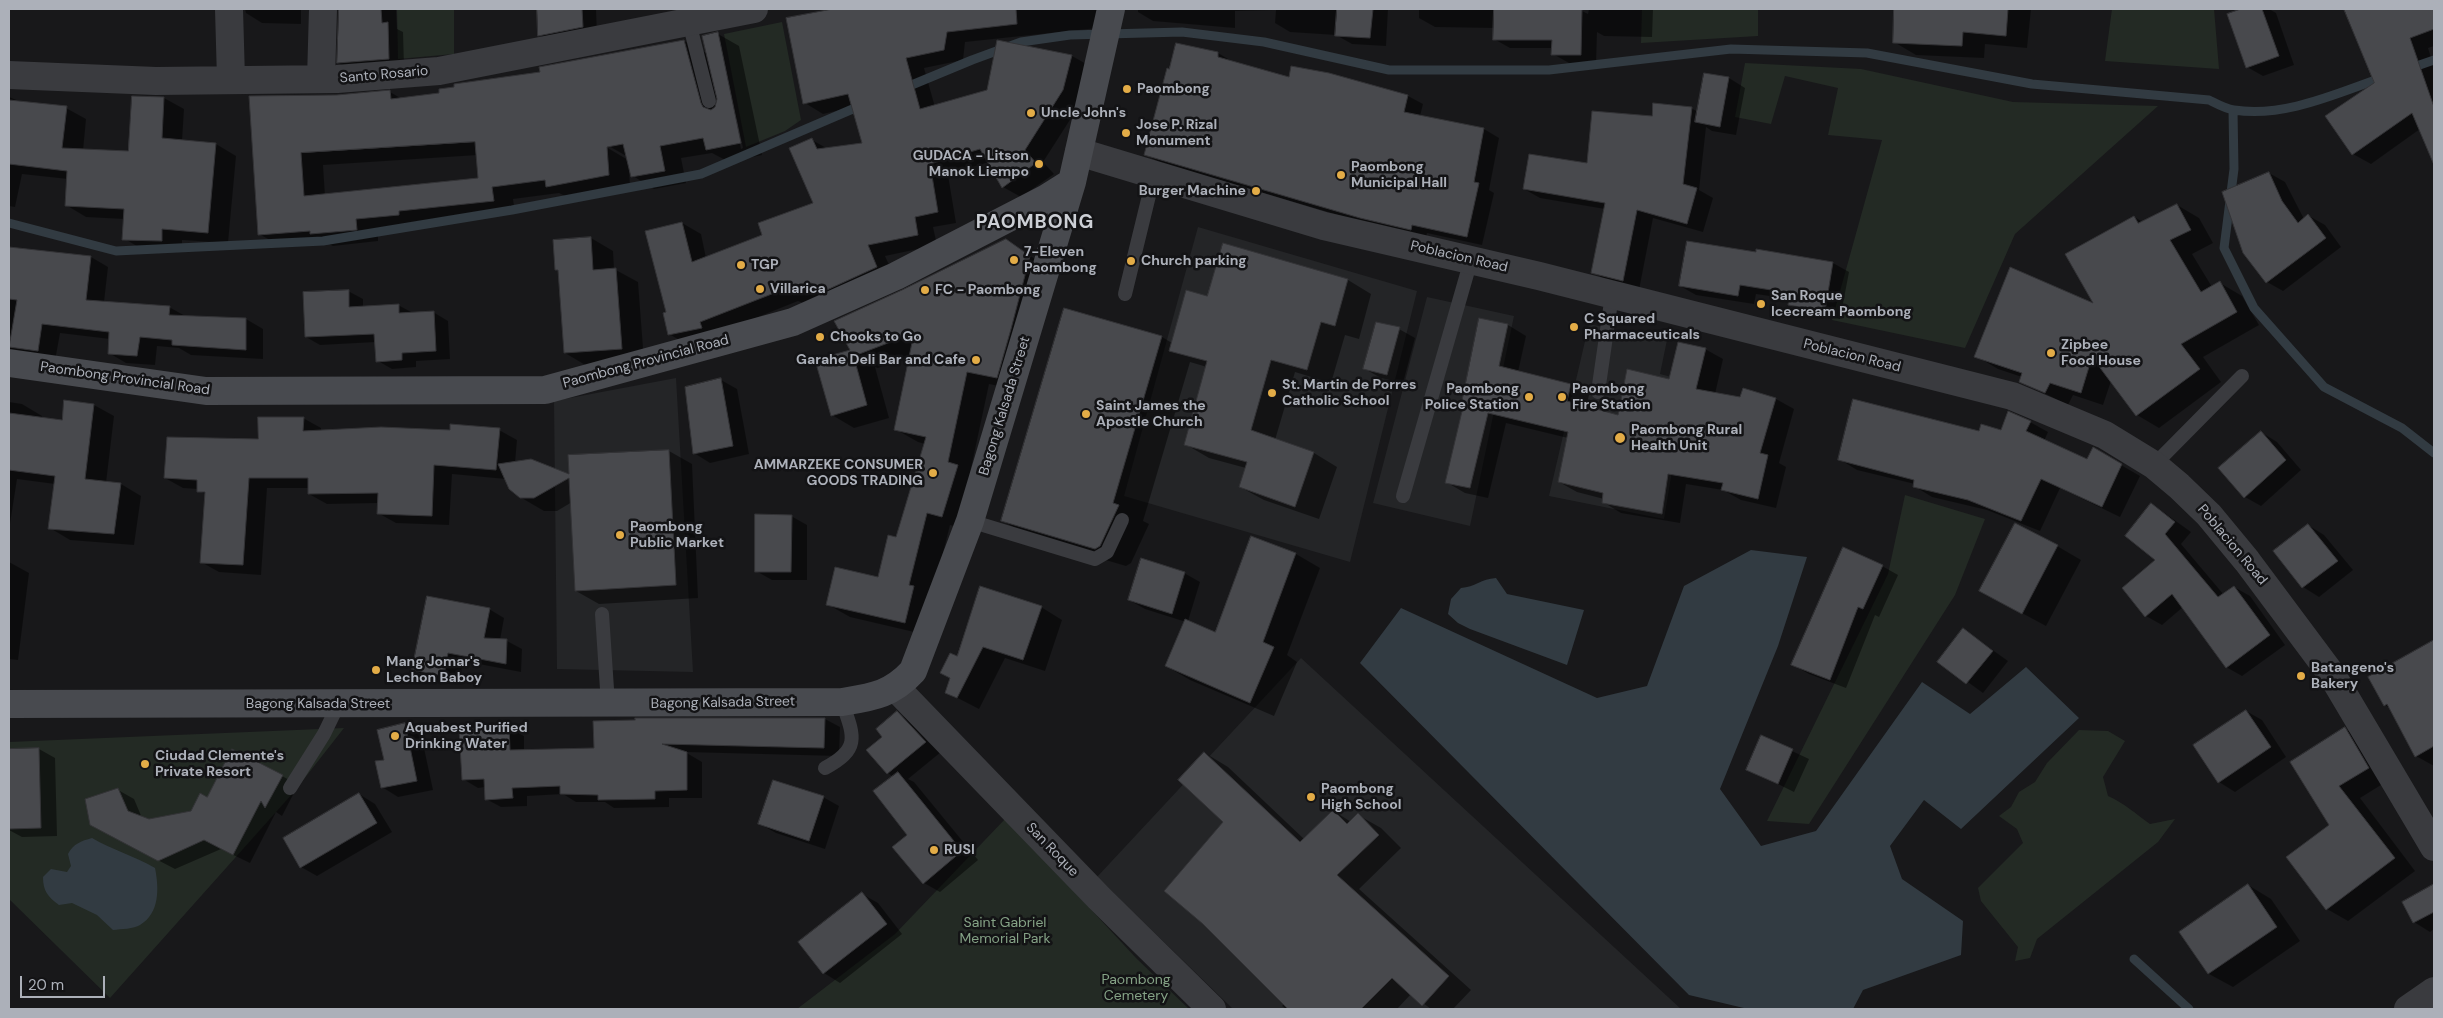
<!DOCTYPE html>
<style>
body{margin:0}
#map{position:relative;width:2443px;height:1018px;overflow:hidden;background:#18181a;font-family:"DM Sans",sans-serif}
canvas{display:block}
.frame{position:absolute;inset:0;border:10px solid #acb0b9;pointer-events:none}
.scale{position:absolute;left:20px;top:976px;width:85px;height:22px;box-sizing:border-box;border:2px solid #acb0b9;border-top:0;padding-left:6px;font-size:15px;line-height:18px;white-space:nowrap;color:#acb0b9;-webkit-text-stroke:4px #131315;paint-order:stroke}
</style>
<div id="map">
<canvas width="2443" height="1018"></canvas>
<div class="frame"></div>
<div class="scale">20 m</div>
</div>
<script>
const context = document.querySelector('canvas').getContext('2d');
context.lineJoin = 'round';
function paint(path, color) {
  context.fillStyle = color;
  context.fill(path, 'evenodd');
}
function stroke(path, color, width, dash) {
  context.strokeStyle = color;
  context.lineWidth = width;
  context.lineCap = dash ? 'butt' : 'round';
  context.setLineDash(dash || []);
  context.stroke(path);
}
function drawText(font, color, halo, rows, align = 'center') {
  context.font = font + ' "DM Sans",sans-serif';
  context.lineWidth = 5;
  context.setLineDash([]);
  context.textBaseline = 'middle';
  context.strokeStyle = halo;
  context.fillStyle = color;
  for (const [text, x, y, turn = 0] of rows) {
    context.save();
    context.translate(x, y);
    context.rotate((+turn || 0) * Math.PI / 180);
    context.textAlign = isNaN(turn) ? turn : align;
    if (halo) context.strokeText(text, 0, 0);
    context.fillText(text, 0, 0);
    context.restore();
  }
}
const built = new Path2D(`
 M1198,227L1417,291L1350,562L1124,496Z
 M1427,297L1514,316L1470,526L1373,503Z
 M1589,324L1667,340L1660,374L1687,381L1664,519L1549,496Z
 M676,378L693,672L557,669L554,401Z
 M1301,658L1681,1009H1233L1097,877Z`);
const green = new Path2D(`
 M397,9H454V54L398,59Z
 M1642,9H1758V36L1641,43Z
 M2112,9H2214L2219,69L2105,61Z
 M782,22L801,120L785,131L746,147L724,34Z
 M1745,63L1861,69L2013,102L2158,106L2015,234L1965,348L1832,320L1882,140L1828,135L1838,88L1785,76L1771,124L1735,117Z
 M1905,495L1985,519L1955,595L1809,824L1767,821L1888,574Z
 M344,728L293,793L110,998L9,899V742Z
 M2079,730L2108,731L2125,741L2103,777L2108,796C2124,803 2136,814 2150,824L2175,819L2158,842L2037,939L2030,958L2015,961L2018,947L1981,901L1978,888L2023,843L2017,829L1999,816L2011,807L2019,792L2035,782L2047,763Z
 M1006,818L1136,958L1189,1009H797L895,934Z`);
const water = new Path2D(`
 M1751,550L1807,557L1778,646L1720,789L1761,846L1816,831L1922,682L1970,714L2026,667L2079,718L1961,829L1924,800L1890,846L1902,879L1963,921L1961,955L1863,990L1853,1009H1748L1689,995L1360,663L1401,608L1597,698L1647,686L1684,586Z
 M1496,578L1507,594L1584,610L1567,665L1470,629L1458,623L1448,614L1451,599L1461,588C1475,587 1481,579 1496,578Z
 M92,838C112,850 135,856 155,868C159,888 160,913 140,925C134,929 121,929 113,930L97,915L72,903L59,905C48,897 43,891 43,877L51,869L67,872L71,866L68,854C73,844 81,841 92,838Z`);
const shadow = new Path2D(`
 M245,9H301V24L262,23L246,13Z
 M340,9H396L397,29L403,32L404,67L354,71L338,63Z
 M538,9H596L597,35L554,44L539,35Z
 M839,9H1105L1107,27L965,42L963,60L924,68L935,107L989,91L1072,56L1090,66L1082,101L1043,162L1054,174L1021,197L1003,187L989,162L948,175L956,223L933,227L937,245L885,256L895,278L803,303L798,301L688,345L669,334L668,313L682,223L701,234L706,258L763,236L814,204L812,140L828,149L863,144L853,107L823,114L805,103L787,19Z
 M1138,9H1388L1386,46L1352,44L1336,35L1290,32L1275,23L1276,10L1235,11V28L1153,21L1138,12Z
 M1419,9H1554L1582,11L1588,14L1589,9H1653L1652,37L1604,36L1597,32L1596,64L1569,63L1553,54V48H1510L1494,39V28L1435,27L1419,18Z
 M1895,9H2031L2027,48L1985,44L1984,58L1916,55L1894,42Z
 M2245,9H2269L2276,13L2294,65L2263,76L2247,67L2229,14Z
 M2350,9H2434V46L2428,48L2434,67V146L2430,138L2420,129L2371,164L2353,154L2376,83L2346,10Z
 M718,34L739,46L762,155L729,162L712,153L681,158L686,183L654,189L633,176L629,168L630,187L569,198L559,193L513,199L515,213L420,223L421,227L378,231V241L333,246L327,243L281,246L259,234L251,97L337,96L390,92L402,99L441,95L684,41L708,54ZM735,120H737L743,148L741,149ZM602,142L628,157V160L601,144ZM478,155L480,180L325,196L323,165Z
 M1218,53L1233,62L1290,78L1329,75L1408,96L1423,104L1420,116L1484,129L1499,138L1489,190L1494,193L1482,245L1427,233L1426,238L1376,226L1161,163L1146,155Z
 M1705,74L1729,78L1745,88L1736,135L1712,131L1706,127L1699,190L1713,198L1703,232L1653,218L1639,290L1609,282L1593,272L1605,209L1540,198L1524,189L1588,164L1653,118L1691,108L1698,112Z
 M9,97L24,103L66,108L86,119L83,151L129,153L164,98L184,109L182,141L216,144L236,156L228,243L182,240V252L145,251L125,239L124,219L86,217L66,205L68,179L22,174L15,207L9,206Z
 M2269,173L2285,182L2304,219L2309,216L2325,225L2341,247L2283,291L2267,282Z
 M2177,205L2199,218L2213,243L2192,254L2212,287L2220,283L2242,296L2259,325L2203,357L2221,382L2159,428L2137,415L2111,381L2103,405L2073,395L2068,405L2020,381L2022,377L1998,369L1976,356L2096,305L2134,217L2143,222Z
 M591,238L613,251L614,269L638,282L644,361L587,366L565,353L559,271Z
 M1006,240L1052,270L1019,390L989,384L970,473L965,529L950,525L932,597L927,635L850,617L827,604L879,578L897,539L925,444L918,442L895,429L911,355L878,368L875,367L889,418L854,428L832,415L852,351L903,291Z
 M1223,244L1348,280L1371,294L1359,339L1345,335L1331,383L1295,372L1275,440L1314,453L1337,467L1319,519L1264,500L1240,487L1246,468L1209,458L1185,444L1207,367L1190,362L1143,521L1149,524L1131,563L1126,566L1034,539L1003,521L1162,337L1172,343L1208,297Z
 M9,248L91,257L108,267L104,302L169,307L187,317L246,319L263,329V359L191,355L179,348L157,346L155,365L126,363L109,353L110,339L60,333L55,361L9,354Z
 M1833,263L1849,272L1840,319L1805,313L1789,304L1790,299L1756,294L1754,304L1696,295L1680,286Z
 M348,291L363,299V307L398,305L413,313L433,312L448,321L450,359L416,361V367L392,369L378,361L376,342L320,345L306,337Z
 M1508,325L1526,336L1518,372L1571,385L1589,395L1586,408L1619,417L1670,381L1705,349L1723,359L1715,394L1741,399H1776L1794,409L1779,463L1786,467L1776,508L1741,500L1723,490L1686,484L1680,523L1621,513L1603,502L1604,499L1577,492L1559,482L1568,438L1506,423L1488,498L1465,493L1446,482Z
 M1399,329L1415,338L1403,383L1381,378L1365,369Z
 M721,380L737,389L749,454L710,463L694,453Z
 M9,402L22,404L42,416V419L63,422L65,402L94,405L114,416L106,483L121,484L141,496L134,545L70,540L50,528L55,484L17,479L9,530Z
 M303,418L321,428V431L499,430L517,440L515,463L570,476L669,451L692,464L698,598L599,604L576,591L572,502L557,511H544L520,497L506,479L452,474L449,525L396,523L378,513L379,503L327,504L309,494V488H267L261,575L219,572L201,562L206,495L198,489L183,488L165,478L259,441Z
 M2030,422L2048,432L2044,441L2087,461L2093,449L2140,476L2120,517L2060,488L2040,531L1987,510L1932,497L1914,486L1915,484L1857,470L1839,459L1980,433L2001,432Z
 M2261,432L2277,442L2301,470L2261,506L2245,497Z
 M2152,504L2191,532L2181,544L2224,595L2234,587L2250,596L2285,645L2242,676L2226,667L2183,607L2162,625L2146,616L2157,560Z
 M791,516L807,525V580H772L756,571Z
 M2308,525L2324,535L2353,570L2319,597L2303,587L2275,551Z
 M1252,538L1296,554L1320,568L1287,655L1297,662L1274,716L1190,680L1166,666L1186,622L1145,609L1129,600L1184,573L1200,582L1188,621L1215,633Z
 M2057,546L2081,560L2046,626L1981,591Z
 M9,562L29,573L18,660L9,659Z
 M1882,566L1898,575L1879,617L1875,615L1846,688L1809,674L1793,665Z
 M1041,607L1062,620L1045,671L1005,658L979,709L946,692L958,658Z
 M489,609L504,618L500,640L507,641L522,649L521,672L463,661L459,684L428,678L413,669Z
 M1963,629L2008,661L1983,693L1939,661Z
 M2434,641V766L2416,756L2391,709L2385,705L2370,677Z
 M2246,711L2262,720L2286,757L2235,792L2219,782L2195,746Z
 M897,713L913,722L941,752L908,779L914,782L978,860L940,892L924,883L893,777L888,773L868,750L884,737Z
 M825,719L840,727L839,756L685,752L702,762V798H669V807L614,808L605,802H576L563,794L527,796V806L501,807L486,799L485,787L478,788L463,779L509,728L524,736V751L595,749Z
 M405,725L421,734L433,790L398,797L382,787Z
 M2345,729L2366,741L2389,780L2360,798L2415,871L2348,921L2327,909L2331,825Z
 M1762,737L1809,759L1794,792L1748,769Z
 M39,749L55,758L57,836L22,837L9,830V750Z
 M1205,753L1228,767L1304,839L1334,811L1351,822L1358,815L1381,828L1401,848L1359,889L1471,990L1453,1009H1431L1411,994L1397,1009H1286L1282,1006L1284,1004L1224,822Z
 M282,776L298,785L282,816L276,812L250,863L221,849L175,869L108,834L118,790L134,799L142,818L149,821L192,812L208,799Z
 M359,794L375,804L392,832L317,876L301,867Z
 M823,797L839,806L825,849L776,833L760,824Z
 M2248,885L2271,899L2300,941L2233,987L2209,974L2180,932Z
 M2434,886V929L2430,932L2414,922L2403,902Z
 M862,894L878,903L902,934L840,983L824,973Z`);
const stream = new Path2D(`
 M2408,69L2434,60
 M902,89L972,60L1021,42L1070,35L1182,32L1264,42L1389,70H1549L1731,49L1867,53L2032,84L2209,100C2217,104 2226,109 2234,110C2285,118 2337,93 2384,77
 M2233,110L2234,169L2224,248L2254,308L2324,387L2402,428L2434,453
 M9,223L116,251L323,241L512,210L701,174L862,105
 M2134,959L2189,1009`);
const building = new Path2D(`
 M339,9H381L382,23L388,22L389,59L337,63Z
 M537,9H582L583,27L538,36Z
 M833,9H1016L1017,24L947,32L944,50L906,58L920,109L987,90L997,40L1072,55L1063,90L1025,150L1036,163L1002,188L980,149L930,164L938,212L915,217L918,235L868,245L877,267L818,294L812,283L783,293L782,290L700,322L702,328L668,335L663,313L666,312L645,231L682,222L692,262L762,235L758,223L813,203L789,148L812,138L817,149L862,143L848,94L803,104L786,18Z
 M1337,9H1373L1370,38L1335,36Z
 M1494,9H1582L1581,55H1551L1552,40H1493Z
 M1894,9H2008L2006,36L1963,32L1962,46L1893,43Z
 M2241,9H2262L2279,56L2246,68L2227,14Z
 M2344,9H2434V29L2410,38L2434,107V165L2412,113L2352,155L2325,116L2374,83Z
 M718,32L741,143L706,150L703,138L660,146L665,171L631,177L623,144L607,147L609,175L546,187L545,180L492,187L494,201L399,211V215L356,219L357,230L310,234V231L258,235L249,96L337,95L390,90L391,99L439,93V89L454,87V84L540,72L539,67L684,40L701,103L703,107L711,110L715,107L717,99L702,36ZM475,142L478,178L304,196L301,153Z
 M1176,43L1218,52V57L1289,77L1291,66L1329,73L1408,95L1404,112L1484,128L1474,182L1479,183L1467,237L1412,225L1411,230L1360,218L1144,155L1167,68L1169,69Z
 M1704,73L1729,77L1720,127L1695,122Z
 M132,96L164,97L162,138L216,143L208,233L162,229V241L122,240L124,209L65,206L67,171L9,164V100L67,106L62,148L128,151Z
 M1653,103L1692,107L1683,184L1697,188L1687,224L1637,210L1623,281L1591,273L1605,203L1523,189L1529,154L1587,163L1592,111L1652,116Z
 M2269,172L2282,201L2298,223L2308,214L2326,238L2266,283L2243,253L2222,192Z
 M2177,204L2191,230L2170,240L2201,292L2220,281L2237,312L2181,344L2200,369L2136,416L2092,357L2081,393L2050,383L2045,393L2019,382L2022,373L1974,357L2010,267L2093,303L2065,254L2134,216L2138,223Z
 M591,237L593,270L616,268L622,349L564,353L558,270H555L553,240Z
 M1006,239L1030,256L1011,329L997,378L967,372L948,462L958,465L942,517L927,513L909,585L914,586L905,623L826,605L835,567L878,577L888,535L896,537L926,437L894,430L914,333L854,356L853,354L867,405L831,416L815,360L850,350L834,321L902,290Z
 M1687,241L1756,252V249L1833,262L1825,311L1788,305L1790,293L1740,285L1738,296L1679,286Z
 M1223,243L1348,279L1335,326L1321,322L1307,370L1271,360L1251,430L1314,452L1295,507L1239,487L1247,462L1184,445L1207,361L1169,351L1186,290L1207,296Z
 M9,247L91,256L86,300L170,306L169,315L246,318V350L172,345V340L140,337L137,356L108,354L109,332L42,324L38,351L9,347L17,300L9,299Z
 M349,290V307L399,304V313L434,311L436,351L402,353V360L376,362L374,334L305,337L303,292Z
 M1064,308L1162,336L1113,503L1119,505L1100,546L1095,549L1001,521Z
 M1479,318L1508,324L1499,366L1571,384L1567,401L1618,415L1627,369L1669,379L1678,342L1706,348L1696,389L1740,397L1743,388L1776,398L1760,453L1768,455L1758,499L1721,490L1723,483L1668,474L1662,514L1602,503L1603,493L1558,482L1568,432L1488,413L1470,488L1445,483L1463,407H1461Z
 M1376,322L1400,327L1387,375L1363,369Z
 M721,378L733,446L693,454L685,387Z
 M1853,399L1979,431L1981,424L2001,430L2008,411L2031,421L2026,431L2087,459L2093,447L2122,464L2102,507L2041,479L2021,521L1968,500L1913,487L1914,480L1838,460Z
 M64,400L94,404L85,479L121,483L114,534L48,529L55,476L9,470V413L62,420Z
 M258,417H304L303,431L381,427L450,430V424L500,428L496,470L434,465L432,516L377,514L378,493L308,494V478H249L243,565L200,563L205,492H197V480L164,478L167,437L258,439Z
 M2261,431L2286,460L2244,498L2218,468Z
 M669,450L676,585L575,591L569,478L534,498H520L509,489L498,464L531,459L569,474L568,455Z
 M2151,503L2175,522L2165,534L2218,597L2234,586L2270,635L2226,668L2172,594L2145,617L2122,588L2155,560L2125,536Z
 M755,514L792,515L791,572H755Z
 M2015,523L2058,545L2022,614L1979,591Z
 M2308,524L2338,561L2302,588L2273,551Z
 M1251,536L1296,553L1263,642L1274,647L1250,703L1165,666L1185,619L1215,632Z
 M1843,547L1883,565L1863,609L1858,607L1830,680L1791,665Z
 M1141,558L1185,572L1172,614L1128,600Z
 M980,586L1042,606L1023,660L983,647L957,698L945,693L950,678L940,673L950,653L957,656Z
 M427,596L490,608L484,638L507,639L506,664L448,653L444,676L412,670Z
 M1963,628L1993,651L1966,684L1937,662Z
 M2434,640V746L2415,757L2387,704L2384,706L2368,677Z
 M2246,710L2271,747L2218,783L2193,745Z
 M897,711L926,742L887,774L866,750L882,737L876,729Z
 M635,718H825L824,748L662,744L687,752V790L655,791V799L598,800V795L560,794V786L512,788L513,798L485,800L484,779L462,780L459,729L509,726L510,750L594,748L593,721L635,720Z
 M405,723L417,781L381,788L375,761L384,760L377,730Z
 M2345,727L2369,768L2339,786L2395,858L2326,910L2286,857L2329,825L2290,762Z
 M1761,735L1793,749L1778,784L1746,770Z
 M39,748L41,828L9,829V749Z
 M232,749L283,775L265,808L261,801L233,855L204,840L158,861L90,825L85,799L118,788L128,811L149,819L191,811L200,793L207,797Z
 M1204,752L1300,842L1333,810L1347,824L1358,813L1379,835L1337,875L1449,976L1422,1006L1392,978L1361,1009H1288L1203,924L1164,891L1223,822L1178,780Z
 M898,772L962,851L923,884L892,847L907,835L873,791Z
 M773,780L824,796L809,841L758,824Z
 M359,793L377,823L300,868L283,838Z
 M2248,884L2277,927L2208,974L2179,932Z
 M2434,884V912L2413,923L2402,902Z
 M862,892L887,924L823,974L798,942Z`);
const service = new Path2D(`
 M689,22L709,101
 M1125,294L1154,175
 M1598,392L1612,295
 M2154,465L2242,376
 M1403,496L1471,260
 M970,521L1095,559L1107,552L1122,520
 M602,614L608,704
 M825,768C861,749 854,736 842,702
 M290,788L324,734L339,703`);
const minor = new Path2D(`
 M229,9L231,79
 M9,75L156,81L337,79L439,71L754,9
 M321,79L323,9
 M895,687L1099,898L1212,1009
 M2408,1009L2434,991`);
const tertiary = new Path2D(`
 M1079,152L1324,226L1539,276L2012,396L2105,435L2154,465L2179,486L2209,515L2247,561L2332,675L2434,847`);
const secondary = new Path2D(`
 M9,363L206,391L545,390L793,322L896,276L1045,199L1072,182
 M9,704L842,702C872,697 891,695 913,671L970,521L1072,182L1111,9`);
const markers = [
 [1127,89,5,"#e3ac47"],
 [1031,113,5,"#e3ac47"],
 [1126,133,5,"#e3ac47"],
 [1039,164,5,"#e3ac47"],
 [1341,175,5,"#e3ac47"],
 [1256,191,5,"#e3ac47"],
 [1014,260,5,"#e3ac47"],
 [1131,261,5,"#e3ac47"],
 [741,265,5,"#e3ac47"],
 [760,289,5,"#e3ac47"],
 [925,290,5,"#e3ac47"],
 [1761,304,5,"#e3ac47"],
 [1574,327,5,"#e3ac47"],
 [820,337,5,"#e3ac47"],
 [2051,353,5,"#e3ac47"],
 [976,360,5,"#e3ac47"],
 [1272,393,5,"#e3ac47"],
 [1529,397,5,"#e3ac47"],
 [1562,397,5,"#e3ac47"],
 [1086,414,5,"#e3ac47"],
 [1620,438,6,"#e3ac47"],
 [933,473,5,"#e3ac47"],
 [620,535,5,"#e3ac47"],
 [376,670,5,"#e3ac47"],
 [2301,676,5,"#e3ac47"],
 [395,736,5,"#e3ac47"],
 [145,764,5,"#e3ac47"],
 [1311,797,5,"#e3ac47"],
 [934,850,5,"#e3ac47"]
];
const streetNames = [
 ["Santo Rosario",384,75,-5],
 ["Poblacion Road",1459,257,13],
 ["Poblacion Road",1852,356,14],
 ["Paombong Provincial Road",646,362,-15],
 ["Paombong Provincial Road",125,379,8],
 ["Bagong Kalsada Street",1005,406,-73],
 ["Poblacion Road",2232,545,50],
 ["Bagong Kalsada Street",723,703,-1],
 ["Bagong Kalsada Street",318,704],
 ["San Roque",1052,850,46]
];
const poiNames = [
 ["Paombong",1137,89],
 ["Uncle John's",1041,113],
 ["Jose P. Rizal",1136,125],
 ["Monument",1136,141],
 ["GUDACA - Litson",1029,156,"right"],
 ["Manok Liempo",1029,172,"right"],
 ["Paombong",1351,167],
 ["Municipal Hall",1351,183],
 ["Burger Machine",1246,191,"right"],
 ["7-Eleven",1024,252],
 ["Paombong",1024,268],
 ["Church parking",1141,261],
 ["TGP",751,265],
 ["Villarica",770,289],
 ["FC - Paombong",935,290],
 ["San Roque",1771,296],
 ["Icecream Paombong",1771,312],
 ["C Squared",1584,319],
 ["Pharmaceuticals",1584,335],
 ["Chooks to Go",830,337],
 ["Zipbee",2061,345],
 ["Food House",2061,361],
 ["Garahe Deli Bar and Cafe",966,360,"right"],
 ["St. Martin de Porres",1282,385],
 ["Catholic School",1282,401],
 ["Paombong",1519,389,"right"],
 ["Police Station",1519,405,"right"],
 ["Paombong",1572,389],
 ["Fire Station",1572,405],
 ["Saint James the",1096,406],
 ["Apostle Church",1096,422],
 ["Paombong Rural",1631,430],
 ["Health Unit",1631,446],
 ["AMMARZEKE CONSUMER",923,465,"right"],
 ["GOODS TRADING",923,481,"right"],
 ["Paombong",630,527],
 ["Public Market",630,543],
 ["Mang Jomar's",386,662],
 ["Lechon Baboy",386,678],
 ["Batangeno's",2311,668],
 ["Bakery",2311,684],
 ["Aquabest Purified",405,728],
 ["Drinking Water",405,744],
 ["Ciudad Clemente's",155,756],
 ["Private Resort",155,772],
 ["Paombong",1321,789],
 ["High School",1321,805],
 ["RUSI",944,850]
];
const parkNames = [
 ["Saint Gabriel",1005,923],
 ["Memorial Park",1005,939],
 ["Paombong",1136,980],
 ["Cemetery",1136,996]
];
const districtNames = [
 ["PAOMBONG",1035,223]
];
paint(built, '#242527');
paint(green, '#232a24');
paint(water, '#323b42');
paint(shadow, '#0007');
stroke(stream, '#323b42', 9);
paint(building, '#48494d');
stroke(building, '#333336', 1);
stroke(service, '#3a3b3f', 14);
stroke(minor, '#3a3b3f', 28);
stroke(tertiary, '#3a3b3f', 28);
stroke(secondary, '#484a4f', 28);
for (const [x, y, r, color] of markers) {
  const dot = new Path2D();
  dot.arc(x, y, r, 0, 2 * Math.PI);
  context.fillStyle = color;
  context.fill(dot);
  stroke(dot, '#131315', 2);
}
drawText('14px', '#acb0b9', '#131315', streetNames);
drawText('bold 14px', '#acb0b9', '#131315', poiNames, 'left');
drawText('14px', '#85a286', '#131315', parkNames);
context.letterSpacing = '1px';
drawText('bold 19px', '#cccfd5', '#131315', districtNames);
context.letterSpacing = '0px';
</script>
